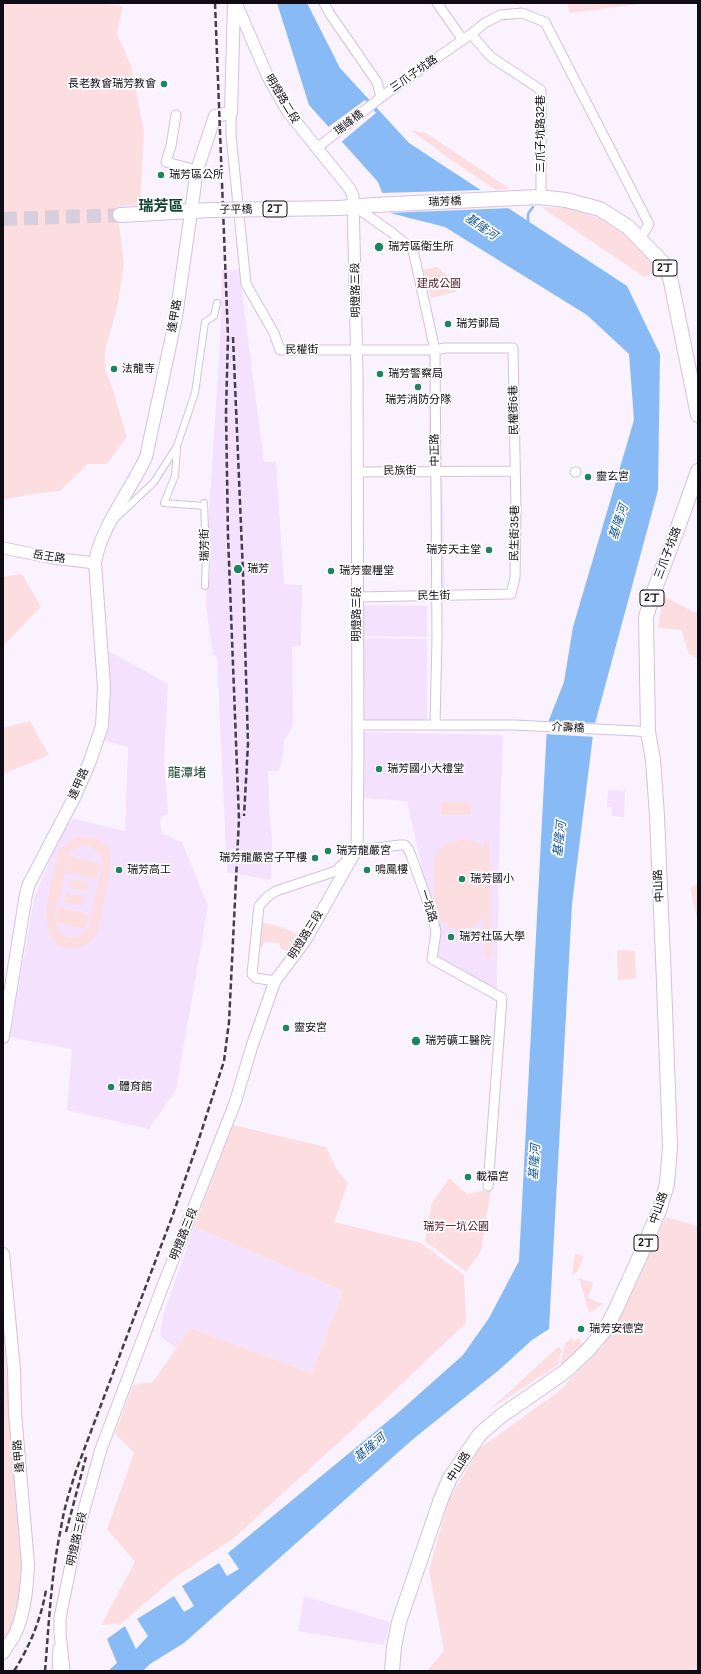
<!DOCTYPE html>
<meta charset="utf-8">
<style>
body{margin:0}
#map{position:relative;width:701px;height:1674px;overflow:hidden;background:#faf3ff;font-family:Helvetica,sans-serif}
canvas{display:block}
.frame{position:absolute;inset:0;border:4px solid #110b15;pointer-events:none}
</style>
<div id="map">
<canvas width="701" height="1674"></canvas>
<div class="frame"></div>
</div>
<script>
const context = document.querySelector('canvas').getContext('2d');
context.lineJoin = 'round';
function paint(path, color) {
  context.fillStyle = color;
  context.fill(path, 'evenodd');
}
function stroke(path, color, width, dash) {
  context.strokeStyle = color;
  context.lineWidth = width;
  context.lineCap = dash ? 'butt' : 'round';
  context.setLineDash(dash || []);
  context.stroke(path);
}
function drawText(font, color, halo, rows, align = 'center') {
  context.font = font + ' Helvetica,"Noto Sans TC",sans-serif';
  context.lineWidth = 3.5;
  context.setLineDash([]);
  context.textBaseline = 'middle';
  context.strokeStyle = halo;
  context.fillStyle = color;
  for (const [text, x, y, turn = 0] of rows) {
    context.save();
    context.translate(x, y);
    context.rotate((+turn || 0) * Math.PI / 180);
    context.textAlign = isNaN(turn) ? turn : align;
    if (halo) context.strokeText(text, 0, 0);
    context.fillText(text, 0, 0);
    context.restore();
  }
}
const built = new Path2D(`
 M222,270H239L264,462H276L284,584L302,585L301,646L292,647L293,726L284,741L282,761L278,771H268L270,823L272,838L271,880L227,872L217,657L213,654L206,607L207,581L211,573L208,528L220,344Z
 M429,357H439L445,591L434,587L429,435Z
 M363,605L427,606V637L363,636Z
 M361,638L427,639V722L361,720Z
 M107,650L168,684L164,762L168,814L161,817L160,825L162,834L182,842L208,906L176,1090L149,1129L67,1110L72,1049L10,1037L34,898L64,827L74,819L125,831L128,747L101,740Z
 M364,732L503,735L499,850L497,991L439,961L431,907L407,801L364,798Z
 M608,790L625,791L624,817L612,816V807H607Z
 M194,1227L343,1291L312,1373L190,1328L176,1348L160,1336L163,1316Z
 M304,1596L390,1622L384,1645L298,1631Z`);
const green = new Path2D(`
 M3,3H98L123,6L117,34L131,65L144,131L140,205L117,206L124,264L118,304L105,351V370L111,384L127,437L107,464H88L60,491L38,493L3,500Z
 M567,3H646L570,13Z
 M410,130L426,133L510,189L496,190L460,166Z
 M541,207L568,208L599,218L630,238L657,270L644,277Z
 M437,267L452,280L456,292L431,298L423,270Z
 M22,574L41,607L3,646V577Z
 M663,596L694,612L698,611V659L689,654L681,630L658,628Z
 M30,721L49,755L3,774V728Z
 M441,802H471V815H441Z
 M83,837H94L103,842L110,849L111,864L98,931L91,941L83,946L72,949L58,946L49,933L46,913L50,886L59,851L72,840ZM83,845C94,846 99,851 102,862L89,928C71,947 54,937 55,913L71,851Z
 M462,840C472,840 477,841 484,849V841H489L491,958H485L484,918L471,928L458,930L451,928L438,918L434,908V858L440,849L449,843Z
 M70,856L100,864L96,879L66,872Z
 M70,879L89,883L87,892L68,887Z
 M698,883V923L690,888Z
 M66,893L85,897L83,906L64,902Z
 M59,907L89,914L85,929L55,922Z
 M261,922L285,928L302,937L291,952L281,949L279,943L264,942L262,948L260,947Z
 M617,950L635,951L636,979L618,980Z
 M233,1125L326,1147L338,1172L348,1183L334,1222L421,1243L464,1275L466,1323L387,1398L233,1539L174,1578L122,1623L101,1625L135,1562L107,1529L134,1453L115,1434L133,1385L153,1382L190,1328L312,1373L343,1291L194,1227Z
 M449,1178L467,1194L491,1189L481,1251L466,1272L425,1241L432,1203Z
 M666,1217L698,1226V1671H427L444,1651L429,1571L448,1501L480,1448L558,1392L604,1345Z
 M575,1254L584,1256L577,1272L572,1275Z
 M579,1278L593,1283L588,1298L603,1304L589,1313Z
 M3,1338L27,1584L9,1633L3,1642Z
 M572,1338L574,1341L579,1338L583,1346L570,1360L560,1365L565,1343Z
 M558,1347L562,1350L558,1365L489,1410Z`);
const water = new Path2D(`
 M277,3H307L340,68L409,143L627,286L660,354L658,490L594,727L572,904L549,1329L532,1340L499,1370L412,1440L184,1643L150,1664L143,1671H108L117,1663L107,1639L125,1626L136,1649L148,1636L137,1619L174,1596L184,1612L194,1606L182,1586L219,1563L227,1576L239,1569L228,1553L399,1412L463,1355L489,1318L519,1261L547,725L564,682L573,627L634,420L629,354L587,315L445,227L390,213L378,182L309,105Z`);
const pier = new Path2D(`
 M365,100L376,113L340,143L327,128Z
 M484,190L512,208L388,213L380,193Z
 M547,721L597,723L595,737L545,734Z`);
const stream = new Path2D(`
 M528,223V214L533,207`);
const primaryTunnel = new Path2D(`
 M3,219L120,215`);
const pedestrian = new Path2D(`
 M177,447L175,476L164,503L204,506
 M204,503L206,557L205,586
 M116,518L154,482L177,446L195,393L205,322L214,316L217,303`);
const minor = new Path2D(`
 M324,3L330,14L377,82L381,97
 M437,3L463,40
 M471,34L491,57L541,90V197
 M231,113V135L246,284L274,333L280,350H435L445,348H513L516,509L515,578L511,594L357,597
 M176,115L171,146L166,162L197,170
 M317,148L384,95L471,34L485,23L500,15L522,13L545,22L649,224L640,239
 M354,206L391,232L413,250L435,350L437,638L435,725
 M357,472L515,471
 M575,472H576
 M358,725H514L637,731L648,732
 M275,981L256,978L252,974L259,906L267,897L276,891L336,871L357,849H368L400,845H405L409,850L432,914L436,932L432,959L502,998L488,1186
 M57,1671L58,1648`);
const tertiary = new Path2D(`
 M3,548L53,558L95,563
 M64,1671L60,1633V1618L77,1535L101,1449L162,1288L235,1103L252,1046L275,981L305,941L357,849L358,755L357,373L353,196L350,189L288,112L267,75L236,3`);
const secondary = new Path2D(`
 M3,1037L26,894L29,884L75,796L90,761L102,726L104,687L95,563C100,528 131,490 146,457L176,317L197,170L215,116L231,113L234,3
 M3,1254L14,1370L15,1413L28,1564C27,1587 25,1611 16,1632C13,1639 7,1646 3,1653`);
const primary = new Path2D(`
 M339,208L374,205L538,197L566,200L600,209L628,227L662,262L670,277L698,415
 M120,215L211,210
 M392,1671L394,1647L399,1622L441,1499L450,1478L480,1434L501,1416L566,1371L588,1350L605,1330L615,1311L641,1254L660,1208L667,1184L670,1146L664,982L657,816L653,760L648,732L646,617L654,591L677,530L698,471`);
const rail = new Path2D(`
 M233,337L243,573L248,744L244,816
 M66,1532L86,1457
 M14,1671C30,1646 41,1619 46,1590
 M45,1671C49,1623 51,1575 61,1528C64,1508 70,1490 76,1471L172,1217L196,1148L224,1061L229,1022L239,819L228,536L226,412L228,337L215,3`);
const primaryBridge = new Path2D(`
 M211,210L339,208`);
const markers = [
 [164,84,4,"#1c8460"],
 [161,175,4,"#1c8460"],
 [379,247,5,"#1c8460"],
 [448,324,4,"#1c8460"],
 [114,369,4,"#1c8460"],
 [380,374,4,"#1c8460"],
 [418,387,4,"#1c8460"],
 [588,477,4,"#1c8460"],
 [489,550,4,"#1c8460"],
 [238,569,5,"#1c8460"],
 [331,571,4,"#1c8460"],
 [379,769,4,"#1c8460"],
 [328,851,4,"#1c8460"],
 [315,858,4,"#1c8460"],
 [119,870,4,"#1c8460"],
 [367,870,4,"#1c8460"],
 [462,879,4,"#1c8460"],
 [451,937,4,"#1c8460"],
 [286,1028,4,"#1c8460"],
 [416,1041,5,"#1c8460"],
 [111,1087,4,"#1c8460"],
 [468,1177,4,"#1c8460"],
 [581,1329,4,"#1c8460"]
];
const shields = [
 [275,209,24],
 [665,268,24],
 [652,598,24],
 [646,1243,24]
];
const shieldNames = [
 ["2丁",275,209],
 ["2丁",665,268],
 ["2丁",652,598],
 ["2丁",646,1243]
];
const streetNames = [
 ["三爪子坑路",414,74,-35],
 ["明燈路二段",282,99,59],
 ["瑞峰橋",349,123,-38],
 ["三爪子坑路32巷",541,134,-90],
 ["瑞芳橋",445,202,-2],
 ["子平橋",236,210,-1],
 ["明燈路三段",356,290,-91],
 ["逢甲路",175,316,-80],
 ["民權街",302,350,-1],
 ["民權街6巷",514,410,-91],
 ["中正路",435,450,-91],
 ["民族街",400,471,-1],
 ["民生街35巷",515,533,-89],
 ["瑞芳街",205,545,-91],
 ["三爪子坑路",668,553,-69],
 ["岳王路",49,557,9],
 ["民生街",434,596,-1],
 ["明燈路三段",357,614,-90],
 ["介壽橋",568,728,3],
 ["逢甲路",79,784,-66],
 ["中山路",659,886,-93],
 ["一坑路",428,906,73],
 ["明燈路三段",306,935,-58],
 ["中山路",659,1208,-71],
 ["明燈路三段",184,1234,-68],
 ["逢甲路",19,1456,-95],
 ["中山路",459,1467,-58],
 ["明燈路三段",77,1539,-77]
];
const poiNames = [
 ["長老教會瑞芳教會",156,84,"right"],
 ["瑞芳區公所",169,175],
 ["瑞芳區衛生所",388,247],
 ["瑞芳郵局",456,324],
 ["法龍寺",122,369],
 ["瑞芳警察局",388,374],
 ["瑞芳消防分隊",418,400,"center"],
 ["靈玄宮",596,477],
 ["瑞芳天主堂",481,550,"right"],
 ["瑞芳",247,569],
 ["瑞芳靈糧堂",339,571],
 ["瑞芳國小大禮堂",387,769],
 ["瑞芳龍嚴宮",336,851],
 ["瑞芳龍嚴宮子平樓",307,858,"right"],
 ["瑞芳高工",127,870],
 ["鳴鳳樓",375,870],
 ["瑞芳國小",470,879],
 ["瑞芳社區大學",459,937],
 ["靈安宮",294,1028],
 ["瑞芳礦工醫院",425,1041],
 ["體育館",119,1087],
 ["載福宮",476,1177],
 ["瑞芳安德宮",589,1329]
];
const parkNames = [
 ["建成公園",439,284],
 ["瑞芳一坑公園",456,1227]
];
const waterNames = [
 ["基隆河",481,227,34],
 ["基隆河",619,522,-72],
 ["基隆河",560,839,-83],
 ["基隆河",535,1162,-86],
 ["基隆河",370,1448,-40]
];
const quarterNames = [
 ["龍潭堵",187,773]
];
const districtNames = [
 ["瑞芳區",161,207]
];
paint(built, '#f3e1fe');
paint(green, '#fcdee0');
paint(water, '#88baf5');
paint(pier, '#faf3ff');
stroke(stream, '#88baf5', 2.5);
stroke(primaryTunnel, '#d7d0dc', 14, [14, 7]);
stroke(pedestrian, '#d3c1de', 8);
stroke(minor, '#d3c1de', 11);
stroke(tertiary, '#d3c1de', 13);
stroke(secondary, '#d3c1de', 14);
stroke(primary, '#d3c1de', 16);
stroke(pedestrian, '#fff', 6);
stroke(minor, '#fff', 9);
stroke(tertiary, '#fff', 11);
stroke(secondary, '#fff', 12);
stroke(primary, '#fff', 14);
stroke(rail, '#433d47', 2.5, [6, 3]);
stroke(primaryBridge, '#d3c1de', 16, []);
stroke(primaryBridge, '#fff', 14);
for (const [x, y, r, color] of markers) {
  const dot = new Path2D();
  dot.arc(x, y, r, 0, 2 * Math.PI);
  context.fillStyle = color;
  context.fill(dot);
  stroke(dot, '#fff', 1.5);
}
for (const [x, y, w] of shields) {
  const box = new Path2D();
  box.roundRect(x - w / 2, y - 8, w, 16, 3);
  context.fillStyle = '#fff';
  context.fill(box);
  stroke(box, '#110b15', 1);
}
drawText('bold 10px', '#110b15', null, shieldNames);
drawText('11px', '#110b15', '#fff', streetNames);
drawText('11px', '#110b15', '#fff', poiNames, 'left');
drawText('11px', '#50111f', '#fff', parkNames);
drawText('italic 12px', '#175698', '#fff', waterNames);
drawText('13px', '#144230', '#fff', quarterNames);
drawText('bold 15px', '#144230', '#fff', districtNames);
</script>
